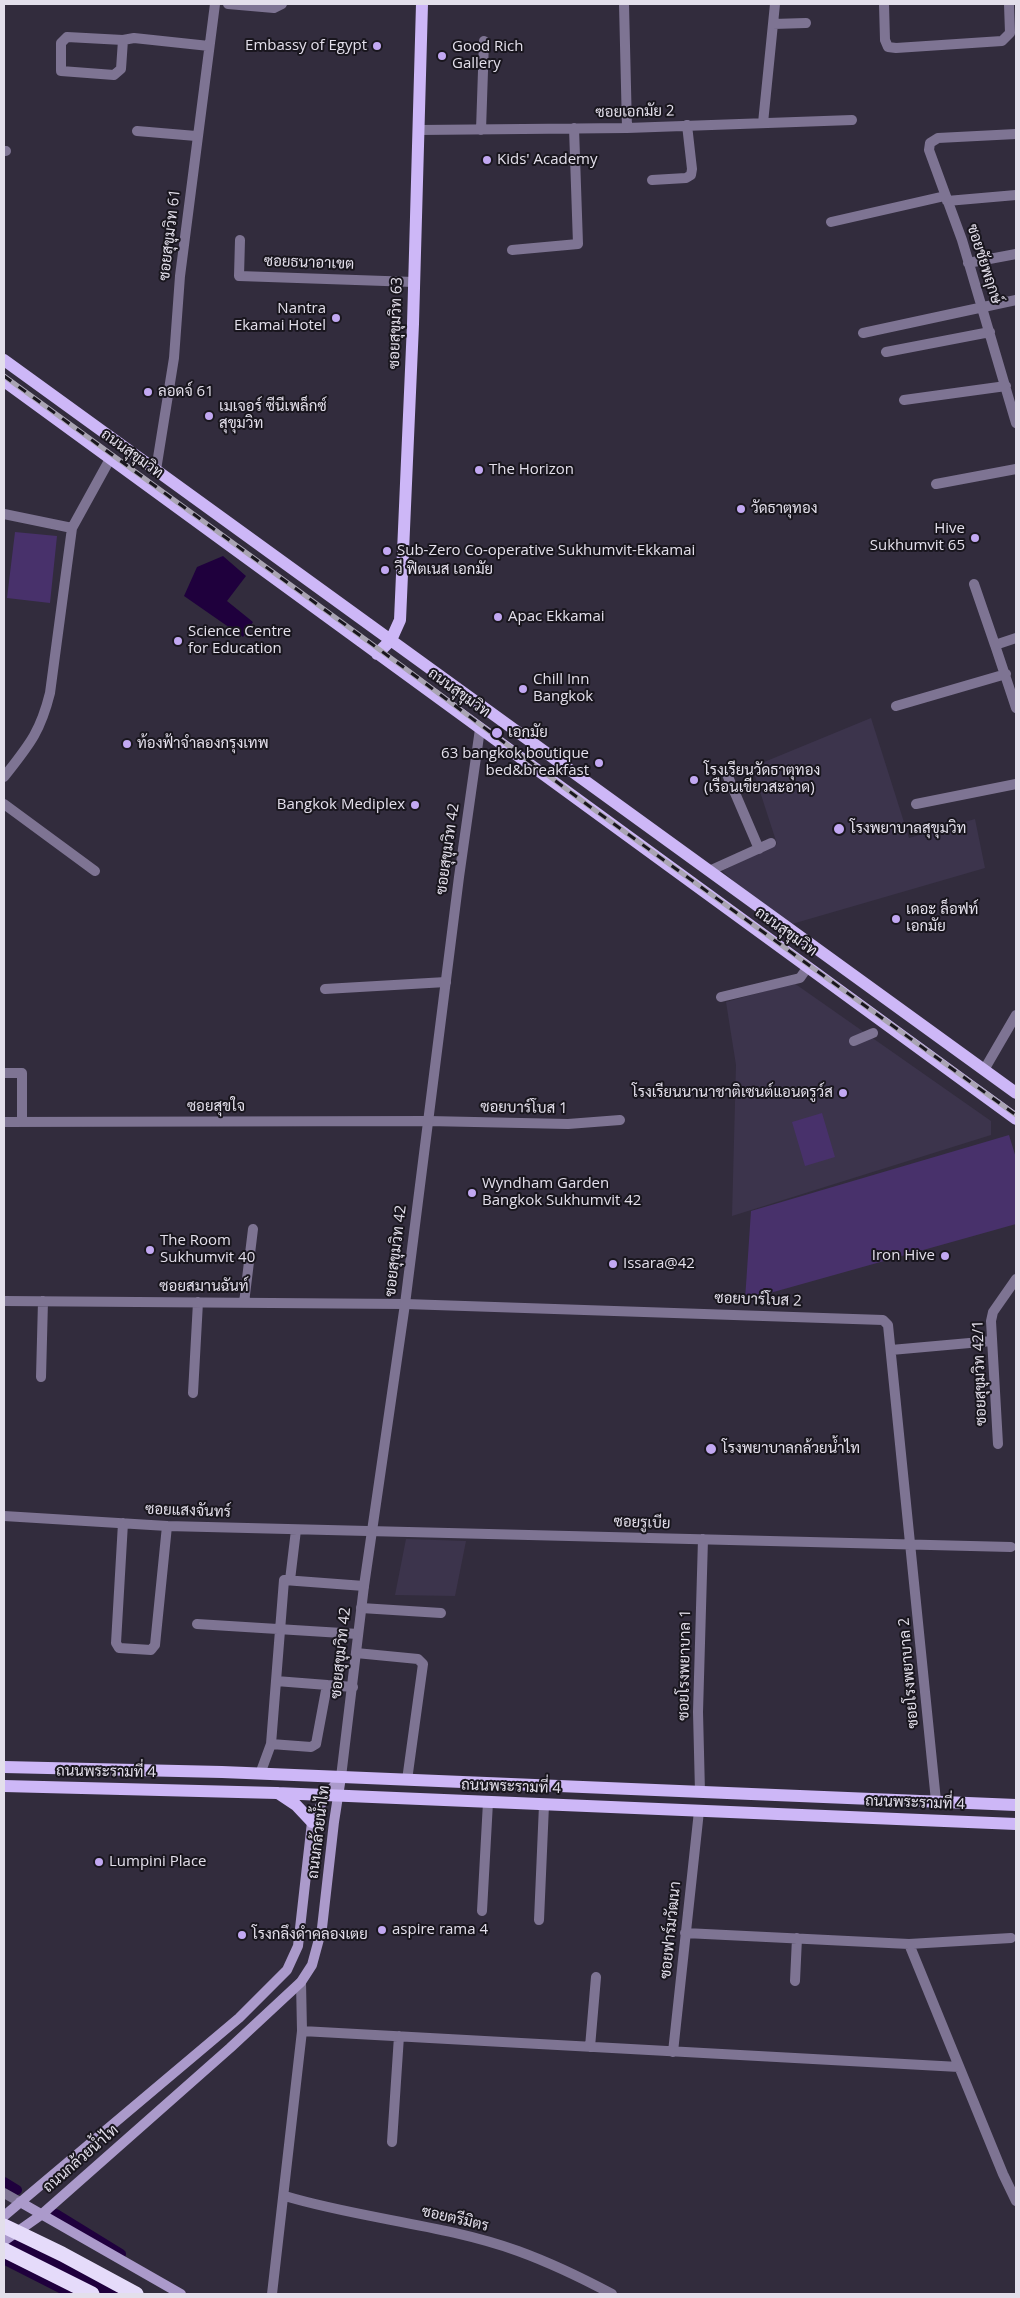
<!DOCTYPE html>
<meta charset="utf-8">
<style>
body{margin:0}
#map{position:relative;width:1020px;height:2298px;overflow:hidden;background:#322c3d;font-family:"Open Sans",sans-serif}
canvas{display:block}
.frame{position:absolute;inset:0;border:5px solid #e3dfeb;pointer-events:none}
</style>
<div id="map">
<canvas width="1020" height="2298"></canvas>
<div class="frame"></div>
</div>
<script>
const context = document.querySelector('canvas').getContext('2d');
context.lineJoin = 'round';
function paint(path, color) {
  context.fillStyle = color;
  context.fill(path, 'evenodd');
}
function stroke(path, color, width, dash) {
  context.strokeStyle = color;
  context.lineWidth = width;
  context.lineCap = dash ? 'butt' : 'round';
  context.setLineDash(dash || []);
  context.stroke(path);
}
function drawText(font, color, halo, rows, align = 'center') {
  context.font = font + ' "Open Sans",Sarabun,sans-serif';
  context.lineWidth = 4;
  context.setLineDash([]);
  context.textBaseline = 'middle';
  context.strokeStyle = halo;
  context.fillStyle = color;
  for (const [text, x, y, turn = 0] of rows) {
    context.save();
    context.translate(x, y);
    context.rotate((+turn || 0) * Math.PI / 180);
    context.textAlign = isNaN(turn) ? turn : align;
    if (halo) context.strokeText(text, 0, 0);
    context.fillText(text, 0, 0);
    context.restore();
  }
}
const built = new Path2D(`
 M871,718L909,838L975,819L985,868L785,926L722,871L777,844L752,767Z
 M794,983L991,1121V1135L732,1216L736,1065L726,1002Z
 M406,1539L466,1541L455,1596L395,1595Z`);
const green = new Path2D(`
 M15,532L57,536L50,603L7,598Z
 M822,1113L835,1157L805,1166L792,1122Z
 M1009,1135L1016,1158V1224L745,1300L751,1211Z`);
const water = new Path2D(`
 M223,556L246,576L227,601L253,622L243,637L184,596L197,567Z
 M4,2217L142,2294H61L4,2265Z`);
const canal = new Path2D(`
 M4,2182L17,2190
 M56,2214L121,2254L120,2257`);
const minor = new Path2D(`
 M228,4L274,8L282,4
 M624,4L627,128
 M884,4L885,40L888,47L896,48L1002,41L1010,33L1009,4
 M773,24L806,23
 M123,40L67,37L61,43V71L114,75L121,69L123,40L134,38L209,46
 M763,123L775,4
 M419,130L627,128L852,120
 M481,130L484,41
 M137,131L196,136
 M1016,134L938,138L930,143L929,150L962,240L1016,423
 M4,151H6
 M652,180L686,178L691,175L692,169L687,125
 M947,201L1016,195
 M831,222L945,196
 M240,240L239,276L414,282
 M512,250L578,244L574,128
 M968,263L1016,254
 M863,333L1016,300
 M886,352L990,332
 M904,400L1006,386
 M156,470L174,358L180,276L215,4
 M936,484L1016,469
 M4,514L72,528
 M974,584L995,645
 M1016,638L995,645L1016,708
 M896,706L1006,674
 M726,772L759,849
 M4,777C29,745 40,733 50,693L72,528L110,459
 M4,804L95,871
 M916,804L1016,784
 M709,871L771,843
 M325,989L446,982
 M721,997L800,978L807,968
 M854,1041L873,1033
 M984,1070L1016,1015
 M4,1073H22V1122
 M4,1122L428,1121L568,1124L620,1120
 M4,1301L405,1304L883,1320L888,1325L936,1801
 M244,1303L253,1229
 M891,1350L992,1341
 M41,1377L43,1301
 M193,1393L198,1302
 M998,1444L991,1321L993,1312L1016,1279
 M4,1516L167,1526L1011,1547
 M123,1523L116,1643L119,1648L151,1650L155,1645L167,1526
 M290,1580L296,1530
 M361,1608L441,1613
 M197,1624L358,1634
 M356,1653L418,1659L423,1664L407,1780
 M276,1681L353,1687
 M271,1744L311,1747L316,1744L327,1685
 M260,1774L271,1744L284,1580L364,1586
 M700,1792L698,1712L703,1539
 M482,1911L488,1802
 M539,1920L544,1805
 M685,1933L909,1944L1011,1938
 M909,1944L1003,2174L1016,2201
 M795,1981L797,1938
 M302,2031L959,2067
 M590,2047L596,1977
 M673,2052L699,1811
 M392,2142L399,2036
 M285,2196C361,2219 443,2224 518,2251C551,2263 582,2278 612,2294
 M272,2294L302,2031L301,1982`);
const tertiary = new Path2D(`
 M341,1777L364,1586L405,1304L459,877L480,729
 M4,2193L20,2202`);
const secondary = new Path2D(`
 M20,2202L181,2294
 M4,2216L239,2018L287,1970L298,1946L312,1822L326,1795L341,1778
 M4,2241L41,2215L230,2048L301,1982L312,1965L322,1928L334,1822L341,1777`);
const primary = new Path2D(`
 M4,360L1016,1093
 M4,381L1016,1119
 M377,654L391,640L400,620L413,324L422,4
 M4,1767L222,1772L1016,1805
 M4,1786L277,1793L1016,1824
 M278,1793L296,1805L312,1822`);
const motorway = new Path2D(`
 M4,2250L92,2294`);
const rail = new Path2D(`
 M4,376L406,669L585,803L1016,1115`);
const motorwayBridge = new Path2D(`
 M4,2226L62,2254L136,2294`);
const markers = [
 [377,46,5,"#c2a8f2"],
 [442,56,5,"#c2a8f2"],
 [487,160,5,"#c2a8f2"],
 [336,318,5,"#c2a8f2"],
 [148,392,5,"#c2a8f2"],
 [209,416,5,"#c2a8f2"],
 [479,470,5,"#c2a8f2"],
 [741,509,5,"#c2a8f2"],
 [975,538,5,"#c2a8f2"],
 [387,551,5,"#c2a8f2"],
 [385,570,5,"#c2a8f2"],
 [498,617,5,"#c2a8f2"],
 [178,641,5,"#c2a8f2"],
 [523,689,5,"#c2a8f2"],
 [497,733,6,"#c2a8f2"],
 [127,744,5,"#c2a8f2"],
 [599,763,5,"#c2a8f2"],
 [694,780,5,"#c2a8f2"],
 [415,805,5,"#c2a8f2"],
 [839,829,6,"#c2a8f2"],
 [896,919,5,"#c2a8f2"],
 [843,1093,5,"#c2a8f2"],
 [472,1193,5,"#c2a8f2"],
 [150,1250,5,"#c2a8f2"],
 [945,1256,5,"#c2a8f2"],
 [613,1264,5,"#c2a8f2"],
 [711,1449,6,"#c2a8f2"],
 [99,1862,5,"#c2a8f2"],
 [382,1930,5,"#c2a8f2"],
 [242,1935,5,"#c2a8f2"]
];
const poiNames = [
 ["Embassy of Egypt",367,46,"right"],
 ["Good Rich",452,47],
 ["Gallery",452,64],
 ["Kids' Academy",497,160],
 ["Nantra",326,309,"right"],
 ["Ekamai Hotel",326,326,"right"],
 ["ลอดจ์ 61",158,392],
 ["เมเจอร์ ซีนีเพล็กซ์",219,407],
 ["สุขุมวิท",219,424],
 ["The Horizon",489,470],
 ["วัดธาตุทอง",751,509],
 ["Hive",965,529,"right"],
 ["Sukhumvit 65",965,546,"right"],
 ["Sub-Zero Co-operative Sukhumvit-Ekkamai",397,551],
 ["วี ฟิตเนส เอกมัย",395,570],
 ["Apac Ekkamai",508,617],
 ["Science Centre",188,632],
 ["for Education",188,649],
 ["Chill Inn",533,680],
 ["Bangkok",533,697],
 ["เอกมัย",508,733],
 ["ท้องฟ้าจำลองกรุงเทพ",137,744],
 ["63 bangkok boutique",589,754,"right"],
 ["bed&breakfast",589,771,"right"],
 ["โรงเรียนวัดธาตุทอง",704,771],
 ["(เรือนเขียวสะอาด)",704,788],
 ["Bangkok Mediplex",405,805,"right"],
 ["โรงพยาบาลสุขุมวิท",850,829],
 ["เดอะ ล็อฟท์",906,910],
 ["เอกมัย",906,927],
 ["โรงเรียนนานาชาติเซนต์แอนดรูว์ส",833,1093,"right"],
 ["Wyndham Garden",482,1184],
 ["Bangkok Sukhumvit 42",482,1201],
 ["The Room",160,1241],
 ["Sukhumvit 40",160,1258],
 ["Iron Hive",935,1256,"right"],
 ["Issara@42",623,1264],
 ["โรงพยาบาลกล้วยน้ำไท",722,1449],
 ["Lumpini Place",109,1862],
 ["aspire rama 4",392,1930],
 ["โรงกลึงดำคลองเตย",252,1935]
];
const streetNames = [
 ["ซอยเอกมัย 2",635,112,-1],
 ["ซอยสุขุมวิท 61",170,235,-83],
 ["ซอยธนาอาเขต",309,263,2],
 ["ซอยชัยพฤกษ์",984,264,72],
 ["ซอยสุขุมวิท 63",396,323,-88],
 ["ถนนสุขุมวิท",132,454,36],
 ["ถนนสุขุมวิท",459,693,36],
 ["ซอยสุขุมวิท 42",448,849,-82],
 ["ถนนสุขุมวิท",786,932,36],
 ["ซอยสุขใจ",216,1107],
 ["ซอยบาร์โบส 1",524,1108,1],
 ["ซอยสุขุมวิท 42",396,1251,-83],
 ["ซอยสมานฉันท์",204,1287],
 ["ซอยบาร์โบส 2",758,1300,2],
 ["ซอยสุขุมวิท 42/1",980,1373,-92],
 ["ซอยแสงจันทร์",188,1511,2],
 ["ซอยรูเบีย",642,1523,2],
 ["ซอยสุขุมวิท 42",341,1653,-84],
 ["ซอยโรงพยาบาล 1",685,1665,-89],
 ["ซอยโรงพยาบาล 2",909,1673,-95],
 ["ถนนพระรามที่ 4",106,1772,1],
 ["ถนนพระรามที่ 4",511,1787,2],
 ["ถนนพระรามที่ 4",915,1803,2],
 ["ถนนกล้วยน้ำไท",319,1832,-83],
 ["ซอยฟาร์มวัฒนา",671,1930,-84],
 ["ถนนกล้วยน้ำไท",81,2159,-41],
 ["ซอยตรีมิตร",455,2219,13]
];
paint(built, '#3c344c');
paint(green, '#48316b');
paint(water, '#1f003d');
stroke(canal, '#1f003d', 10);
stroke(minor, '#7e7493', 10);
stroke(tertiary, '#7e7493', 10);
stroke(secondary, '#ab9acb', 10);
stroke(primary, '#cdb7f7', 12);
stroke(motorway, '#e5dbfa', 15);
stroke(rail, '#a9a4b2', 5);
stroke(rail, '#19161e', 3, [9]);
stroke(motorwayBridge, '#e5dbfa', 15);
for (const [x, y, r, color] of markers) {
  const dot = new Path2D();
  dot.arc(x, y, r, 0, 2 * Math.PI);
  context.fillStyle = color;
  context.fill(dot);
  stroke(dot, '#19161e', 2);
}
drawText('15px', '#e3dfeb', '#19161e', poiNames, 'left');
drawText('15px', '#e3dfeb', '#19161e', streetNames);
</script>
